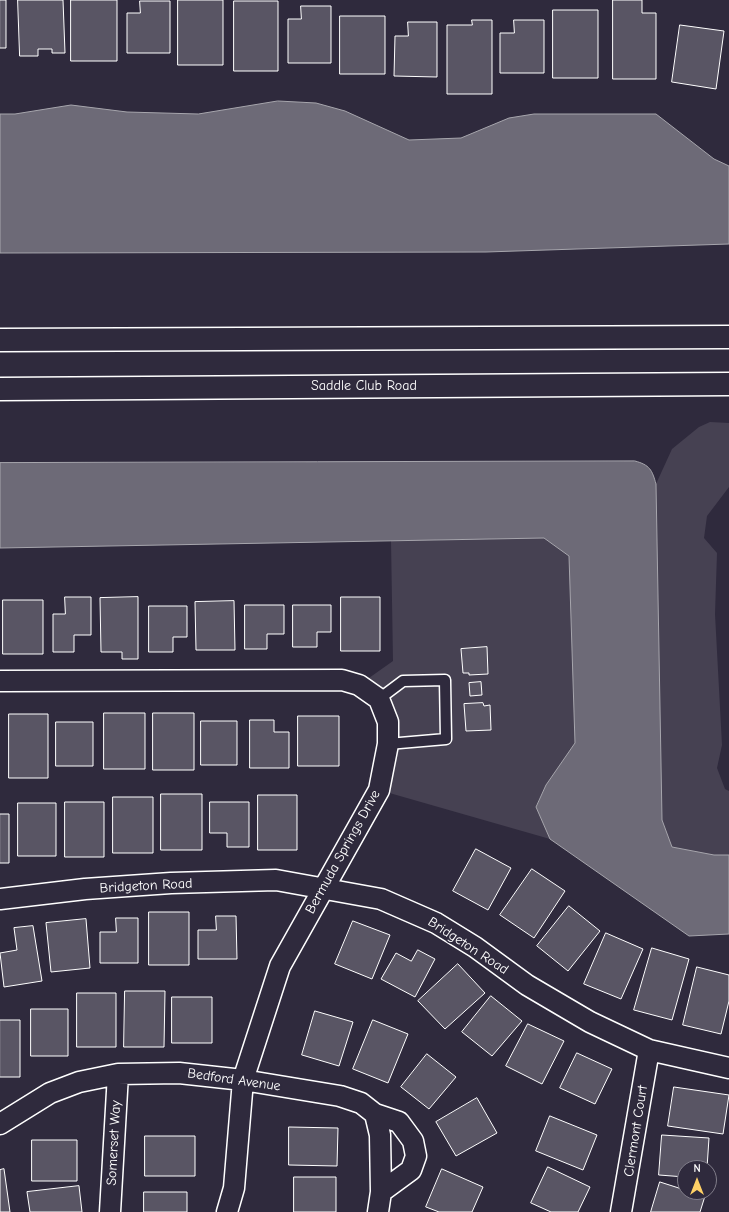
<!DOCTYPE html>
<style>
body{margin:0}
#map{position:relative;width:729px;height:1212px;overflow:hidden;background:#2f2a3d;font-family:"Comic Neue",sans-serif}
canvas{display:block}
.north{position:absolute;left:677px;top:1160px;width:40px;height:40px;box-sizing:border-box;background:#2f2a3d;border:1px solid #827f8b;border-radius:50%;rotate:0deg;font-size:11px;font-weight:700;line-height:16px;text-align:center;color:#fff}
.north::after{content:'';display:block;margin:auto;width:14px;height:18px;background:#ffd166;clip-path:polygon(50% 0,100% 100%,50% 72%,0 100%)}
</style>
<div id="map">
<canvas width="729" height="1212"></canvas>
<div class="north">N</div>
</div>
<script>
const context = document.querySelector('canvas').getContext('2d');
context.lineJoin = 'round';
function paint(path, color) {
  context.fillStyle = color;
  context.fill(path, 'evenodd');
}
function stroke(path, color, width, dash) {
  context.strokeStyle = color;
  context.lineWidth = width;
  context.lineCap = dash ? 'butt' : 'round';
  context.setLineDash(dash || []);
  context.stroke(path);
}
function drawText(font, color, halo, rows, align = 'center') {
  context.font = font + ' "Comic Neue",sans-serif';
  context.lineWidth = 3;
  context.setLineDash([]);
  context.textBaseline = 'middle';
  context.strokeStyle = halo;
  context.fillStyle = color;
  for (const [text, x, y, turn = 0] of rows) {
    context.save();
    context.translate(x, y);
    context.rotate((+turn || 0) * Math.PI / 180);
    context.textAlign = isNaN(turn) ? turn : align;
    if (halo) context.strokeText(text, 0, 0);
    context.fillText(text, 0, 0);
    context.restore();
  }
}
const green = new Path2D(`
 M710,422L729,423V487L707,516L704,538L717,553L715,614L722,745L717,768L725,789L729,791V855H714L672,847L662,820L656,484L672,449L699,427Z
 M544,538L569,555L575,743L546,785L536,806L550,839L379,790L388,722L359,685L393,661L391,541Z`);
const water = new Path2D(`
 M278,101L316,103L345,111L409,140L461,138L509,118L534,114H656L714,159L729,166V244L486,252L0,253V114H15L71,105L127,112L198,114Z
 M635,461C650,465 652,470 656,484L662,820L672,847L714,855H729V934L689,936L550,839L536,807L546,785L575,743L569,556L544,538L0,548V463Z`);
const building = new Path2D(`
 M0,0H6V48H0Z
 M18,0H63L65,53H52V49H38V56H20Z
 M71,0H117V61H71Z
 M178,0H223V65H178Z
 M613,0H642V13H656V79H613Z
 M140,1H170V53H127V13H140Z
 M234,1H278V71H234Z
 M301,6H331V63H288V19H301Z
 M553,10H598V78H553Z
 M340,16H385V74H340Z
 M472,20H492V94H447V25H472Z
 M514,20H544V73H500V33H514Z
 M408,22H437V77L394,76L395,36H408Z
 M680,25L724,31L716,89L672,82Z
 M65,597H91V635H74V652H53V614H65Z
 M138,597V659H122V652H101L100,598Z
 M341,597H380V651H341Z
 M3,600H43V654H3Z
 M234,601L235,650H196L195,602Z
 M245,605H284V634H267V649H245Z
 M293,605H331V632H317V647H293Z
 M149,606H187V637H173V652H149Z
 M487,647L488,674L469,675V673H463L461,649Z
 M481,682L482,695L470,696L469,683Z
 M483,703L484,706L490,705L491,730L466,731L464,704Z
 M104,713H145V769H104Z
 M153,713H194V770H153Z
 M9,714H48V778H9Z
 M298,716H339V766H298Z
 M250,720H274V732H289V768H250Z
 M201,721H237V765H201Z
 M56,722H93V766H56Z
 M161,794H202V850H161Z
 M258,795H297V850H258Z
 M113,797H153V853H113Z
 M65,802H104V857H65Z
 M210,802H249V847H227V833H210Z
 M18,803H56V856H18Z
 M0,814H9V863H0Z
 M476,849L511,868L488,910L453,891Z
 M532,869L565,891L534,938L500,915Z
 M569,906L600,931L568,971L537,946Z
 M149,912H189V965H149Z
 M216,916H236L237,959H198V930H216Z
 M116,918H138V963H100V932H116Z
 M86,919L90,968L51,972L46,923Z
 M353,921L390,935L372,979L335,964Z
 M33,926L42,981L4,987L0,953L17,950L14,928Z
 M606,933L643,949L621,999L584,984Z
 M652,948L689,959L672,1020L634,1010Z
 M418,950L435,959L415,997L381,979L396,953L411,961Z
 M458,964L485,993L445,1029L418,1001Z
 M697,967L729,975V1001L721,1034L683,1025Z
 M125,991H165L164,1047H124Z
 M77,993H116V1047H77Z
 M491,996L522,1021L492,1056L462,1032Z
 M172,997H212V1043H172Z
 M31,1009H68V1056H31Z
 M315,1011L353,1022L339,1066L302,1055Z
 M0,1020H20V1077H0Z
 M373,1020L408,1034L388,1083L353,1069Z
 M528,1024L564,1041L542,1084L506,1066Z
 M577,1053L612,1069L595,1104L560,1088Z
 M427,1054L456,1077L429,1109L401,1087Z
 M674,1087L729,1095L723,1134L668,1126Z
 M477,1098L497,1133L456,1156L436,1122Z
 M550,1116L597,1135L583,1170L536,1151Z
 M289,1127L338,1128L337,1166L289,1165Z
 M662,1135L709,1138L707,1168H685V1177L659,1175Z
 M145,1136H195V1176H145Z
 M32,1140H77V1181H32Z
 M548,1167L590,1187L578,1212H551L531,1203Z
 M4,1169L10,1212H0V1170Z
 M442,1169L483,1187L472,1212H439L426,1207Z
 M294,1177H336V1212H294Z
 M660,1182L685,1190V1192L705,1196L700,1212H651Z
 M79,1186L82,1212H30L27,1192Z
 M144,1192H187V1212H144Z`);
const service = new Path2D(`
 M379,699L403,681L445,680L446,739L388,744`);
const minor = new Path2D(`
 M0,681L342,680L359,685L379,699L388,722V744L379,790L280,966L243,1080L234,1188L227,1212
 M0,899L85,889L171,883L276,880L381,899L436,923L475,947L527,985L590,1022L649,1050L729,1068
 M375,1114L399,1122L413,1141L416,1156L411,1170L381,1192
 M0,1124L50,1093L79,1082L118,1074L179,1073L243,1080L340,1096L361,1103L375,1114L380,1135L381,1192L378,1212
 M110,1212L118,1074
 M621,1212L649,1050`);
const tertiary = new Path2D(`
 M0,340L729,337
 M0,389L729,384`);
const streetNames = [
 ["Saddle Club Road",364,386],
 ["Bermuda Springs Drive",343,852,-61],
 ["Bridgeton Road",146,886,-3],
 ["Bridgeton Road",468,946,33],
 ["Bedford Avenue",234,1080,8],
 ["Clermont Court",636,1131,-81],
 ["Somerset Way",114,1143,-87]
];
paint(green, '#464152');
paint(water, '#6d6a77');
stroke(water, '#a7a6ad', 1);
paint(building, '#595564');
stroke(building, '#fff', 1);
stroke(service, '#fff', 13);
stroke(minor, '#fff', 23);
stroke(tertiary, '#fff', 25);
stroke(service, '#2f2a3d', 10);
stroke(minor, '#2f2a3d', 20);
stroke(tertiary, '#2f2a3d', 22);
drawText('14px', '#fff', '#2f2a3d', streetNames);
</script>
